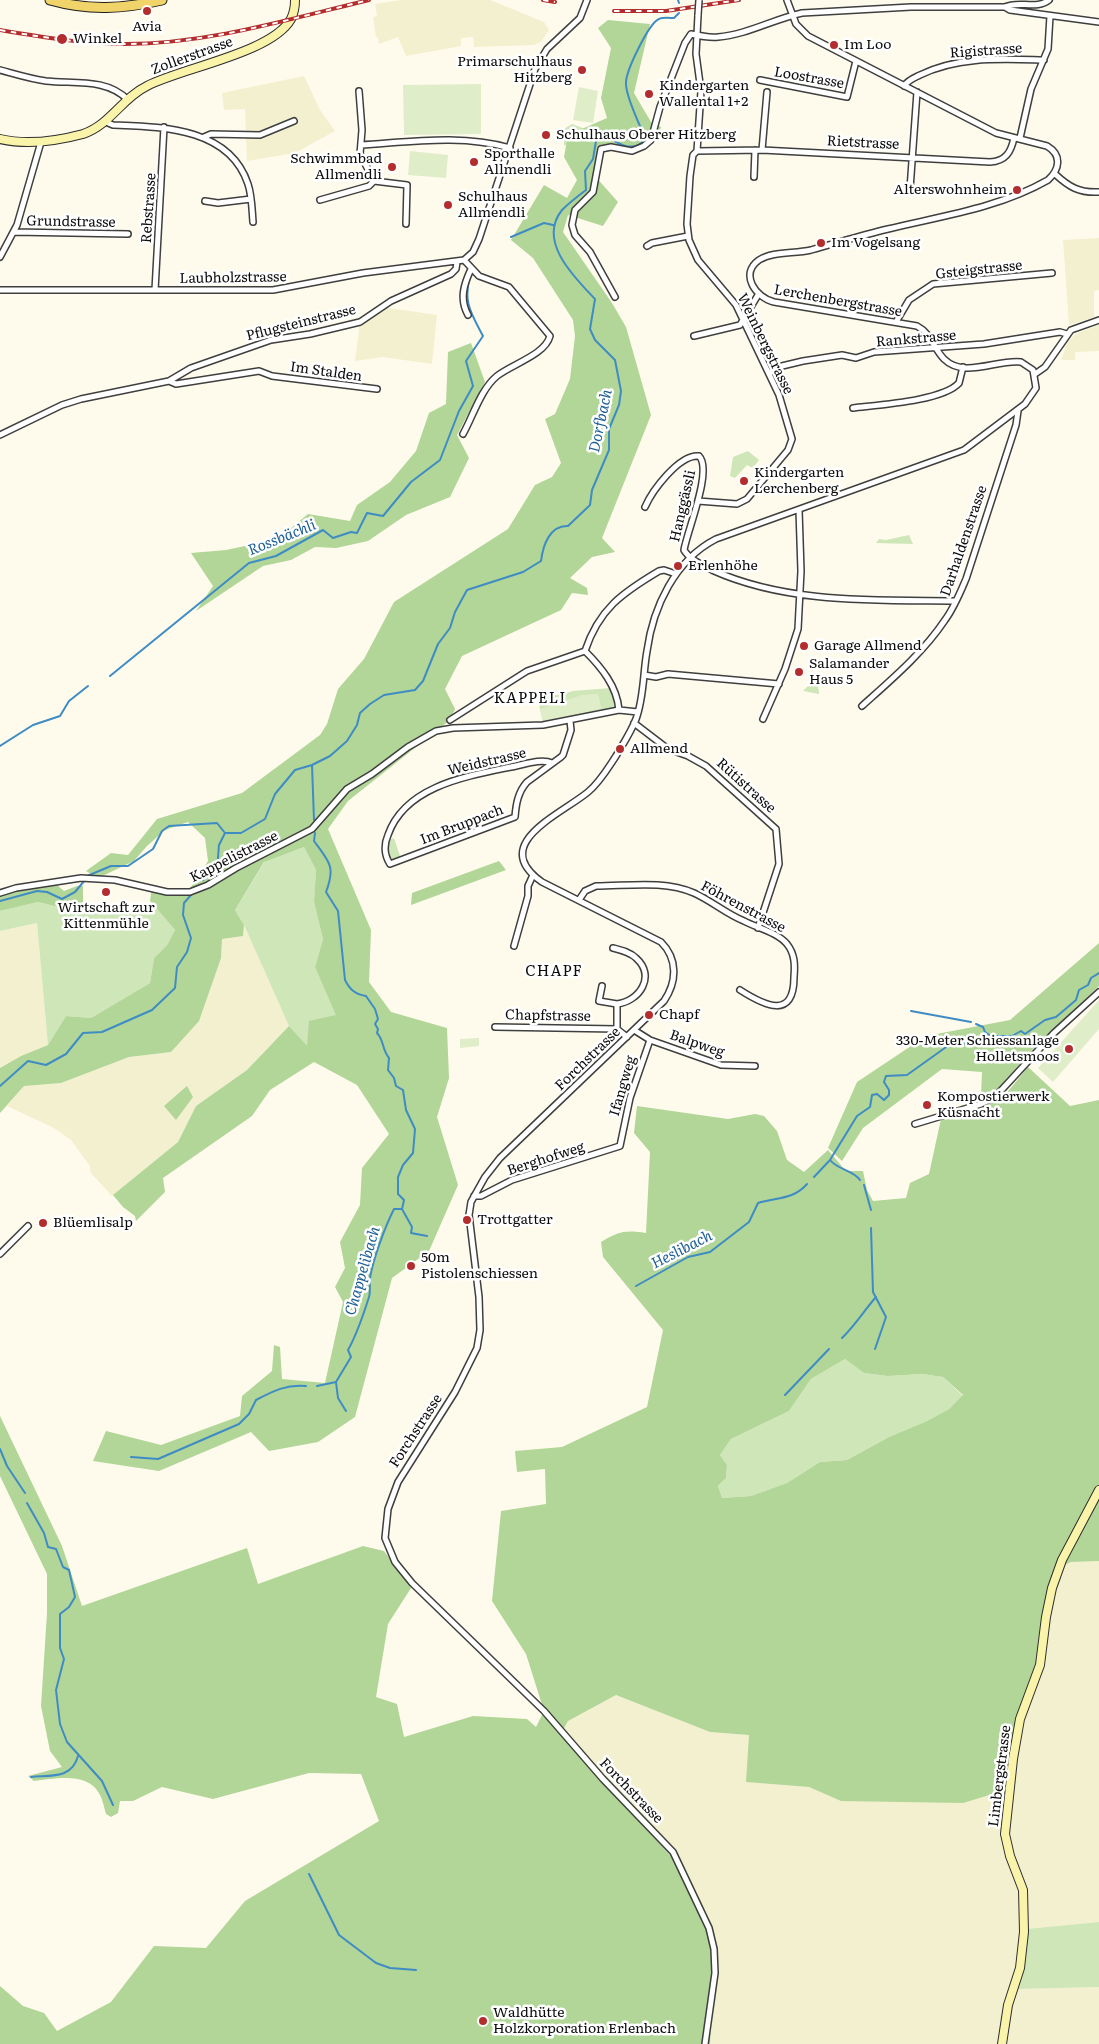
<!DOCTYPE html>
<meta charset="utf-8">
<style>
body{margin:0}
canvas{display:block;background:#fefbec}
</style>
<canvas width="1099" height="2044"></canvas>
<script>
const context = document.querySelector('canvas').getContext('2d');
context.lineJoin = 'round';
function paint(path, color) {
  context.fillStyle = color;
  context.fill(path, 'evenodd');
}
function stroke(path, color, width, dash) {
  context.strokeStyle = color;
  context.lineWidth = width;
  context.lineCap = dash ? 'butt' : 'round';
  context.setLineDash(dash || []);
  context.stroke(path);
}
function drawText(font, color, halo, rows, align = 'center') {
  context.font = font + ' Literata,serif';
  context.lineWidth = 5;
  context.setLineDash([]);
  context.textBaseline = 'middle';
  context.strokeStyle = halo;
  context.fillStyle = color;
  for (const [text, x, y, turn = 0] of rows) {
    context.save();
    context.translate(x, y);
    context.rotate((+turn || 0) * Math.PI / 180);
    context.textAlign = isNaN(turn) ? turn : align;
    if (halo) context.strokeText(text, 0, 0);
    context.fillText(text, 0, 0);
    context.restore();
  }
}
const farmland = new Path2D(`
 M401,0H490L544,22L549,30L541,42L534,45L474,47L473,37L461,38V46L406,56L398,37L379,44L378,37H376L373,17L377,16L375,4Z
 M304,76L320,110L335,131L295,153L247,161L245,109L224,110L222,93Z
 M1099,238V290L1094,291V317L1069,325L1063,240Z
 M382,307L437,315L432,364L383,357L355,361L360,322Z
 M1099,325V351L1075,352V360H1061L1068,341L1077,333Z
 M37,923L48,1045L21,1056L0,1068V931Z
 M244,925L289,1026L247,1070L196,1106L178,1142L112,1196L91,1173L90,1166L71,1140L54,1128L7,1106L24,1086L61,1083L129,1057L171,1052L221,958L222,939L243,936Z
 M1099,1561V1922L1026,1929L1027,1900L1025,1887L1015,1864L1008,1831L1005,1834L1024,1904L1016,1989L1099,1987V2044H710L714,1949L682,1869L562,1732L568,1721L616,1695L710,1732L749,1735L747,1782L809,1787L841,1801L1056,1569L1071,1562Z`);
const green = new Path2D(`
 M572,124L588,130L564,146V129Z
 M748,451L759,460L753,468L747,465L735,478L730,476L733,457Z
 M909,535L913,544L876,543L879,539L886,540Z
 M811,683L818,684L819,694L803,691Z
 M611,688L616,697V708L543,723L537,695H560L573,691Z
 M394,838L401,859L393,861L386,854L389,840Z
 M304,847L316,870L314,902L323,939L315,967L337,1015L307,1047L289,1026L244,925L235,910L265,861Z
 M38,902L71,910L77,906C104,913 128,913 155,907L175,930L167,945L154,958L150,983L91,1018L66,1016L48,1045L37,923L0,931V911Z
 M845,1359L864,1373L888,1376L922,1374L943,1377L963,1396L949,1409L927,1421L889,1437L847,1460L820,1462L787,1483L751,1496L722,1498L718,1486L726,1478L727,1465L720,1455L731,1439L789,1411L811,1379Z
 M1099,1922V1987L1016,1989L1026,1929Z`);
const forest = new Path2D(`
 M608,20L650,24L634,93L651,122L661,127L658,137L641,151L610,146L596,158L594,175L618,202L603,226L568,215L563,232L612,303L626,327L651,415L602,538L615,552L592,557L570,578L587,588L588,595L572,593L561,610L462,656L445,689L455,709L450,720L348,801L328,829L371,930L369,982L391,1012L447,1028L449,1078L437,1117L458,1185L429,1251L392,1278L355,1417L318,1442L269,1451L251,1432L159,1471L93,1461L106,1431L161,1445L240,1416L242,1396L272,1371L274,1345L280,1347L282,1379L325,1383L343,1302L335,1287L345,1268L340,1242L360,1205L362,1168L389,1134L357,1085L314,1062L270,1090L252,1116L163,1178L165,1192L136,1221L135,1216L123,1207L113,1195L178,1142L196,1106L247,1070L289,1026L307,1046L309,1021L336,1015L315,967L323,939L314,902L316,870L304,847L264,862L235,910L244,925L243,936L222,939L221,958L199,1021L171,1052L129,1057L61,1083L24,1086L0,1113V1068L21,1056L48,1045L66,1016L91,1018L150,983L154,958L167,945L175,930L150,901L152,887L189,890L208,861L205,838L188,822L165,830L147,846L134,861L98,878L86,871L111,853L128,855L157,819L242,793L320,735L327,724L338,689L364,659L394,602L508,529L535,485L552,477L561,463L545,419L555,414L570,379L575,336L573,320L533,258L511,240L544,185L567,198L577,180L564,157L568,135L607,118L601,98L611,48L598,28Z
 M471,343L485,382L457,435L469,458L450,497L406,515L368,541L336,548L315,547L291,560L263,566L196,611L213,586L191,553L226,550L278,539L308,514L350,521L357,505L390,482L416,451L429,413L446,404L448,352Z
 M499,861L506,870L411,905L412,893Z
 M57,885L64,891L77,886H83V902L71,910L38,902L0,911V896L17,891Z
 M1099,943V986L1034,1048L991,1096H981L982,1072L942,1069L863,1128L842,1161L828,1148L857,1082L926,1036L1010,1020Z
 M1028,1067L1070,1106L1099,1100V1561L1071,1562L1056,1569L1040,1655L1017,1726L1009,1789L963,1803L841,1801L809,1787L746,1782L749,1735L710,1732L616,1695L568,1721L562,1732L682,1869L709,1928L714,1949L710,2044H0V1986L23,2006L44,2013L57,2031L111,2002L154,1946L206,1948L245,1901L379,1821L361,1774L309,1773L213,1799L162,1787L133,1801H120L118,1813L111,1817L106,1814C104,1807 103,1801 100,1795C88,1771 55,1779 34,1781L28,1776L62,1767L50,1751L41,1706L47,1613V1574L0,1476V1416L62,1546L82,1606L247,1548L258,1584L363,1546L384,1551L411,1588L388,1624L376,1697L397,1704L404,1737L473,1716L527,1719L536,1727L544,1711L526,1654L492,1601L501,1511L546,1504L545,1469L517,1472L515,1451L562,1447L647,1407L663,1330L603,1257L601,1242C620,1231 625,1230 646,1233L650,1152L634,1133L637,1106L728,1119L755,1114L764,1116L777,1131L787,1160L804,1172L828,1150L846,1171H863L867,1190L873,1201L906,1198L910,1183L929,1174L941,1119L988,1105L1005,1095ZM845,1359L864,1373L888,1376L922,1374L943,1377L963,1395L949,1409L927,1421L889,1437L847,1460L820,1462L787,1483L751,1496L722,1498L718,1486L726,1478L727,1465L720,1455L731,1439L789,1411L811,1379Z
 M187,1086L193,1097L176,1120L164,1106Z`);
const pitch = new Path2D(`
 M481,84V134L404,135L403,85Z
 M579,87L598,91L593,123L573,120Z
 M410,151L448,155L446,178L408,175Z
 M598,694L602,711L543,723L540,709L582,695Z
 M1099,1000V1029L1053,1082L1038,1068Z
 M479,1038V1046L460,1048V1039Z`);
const stream = new Path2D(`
 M678,0L679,3
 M511,237L544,223L553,225
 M110,676L249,563L276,556L323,530L333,538L351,532L357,533L367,513L383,516L411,482L440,460L459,411L473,386L466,361L483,336C471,313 462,301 471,274
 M0,746L33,725L60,716L69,701L88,686
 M312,765L314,820
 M315,833L314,841C329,862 336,866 326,892L338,911L345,980C350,990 355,994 366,996L375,1009L378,1019L375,1024L378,1029L377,1033C384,1040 382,1050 389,1058L388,1070L394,1078L396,1086L403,1090L406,1110L415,1129L413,1153L403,1165L398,1177V1194L404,1200L402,1209H394C385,1227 373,1259 370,1278C369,1284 371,1291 369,1297C363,1316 357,1334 348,1350L351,1357L336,1382L317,1386
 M87,876L111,866H128L153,849L162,831L169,826L217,823L225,833H241L265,819L275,794L295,770L312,765L330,756L347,741L357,725L360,713L370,704L384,695L415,690L423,681L438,644L450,628L455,612L467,590L523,572L541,561C543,545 550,525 568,526L590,505L592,490L609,450V429L619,405L621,391L615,360L595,340L590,329L595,299C574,277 537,241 562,210C569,203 578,196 586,190L585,171L593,159L597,135L602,133C614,141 632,155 644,140V135C639,124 626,96 626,84C625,72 649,23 659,19C663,17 670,18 674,18L679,13
 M203,880L217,869L219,845L225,833
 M0,901L37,891L47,892L62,899L75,892L85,880
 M911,1011L971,1022
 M976,1024L983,1027L985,1032L992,1037
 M0,1086L28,1061L46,1065L66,1054L83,1033L102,1032L152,1010L175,988L177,967L187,952L191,938L183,915L184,903L191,895
 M830,1160C838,1170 853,1170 860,1180
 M814,1177L830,1160L857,1116L870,1107L872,1095L877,1094L884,1100L889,1095V1090L884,1082L886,1076L907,1075L949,1045L980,1042L997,1036H1012L1021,1031L1025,1034L1045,1020L1056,1017L1076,1000L1079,990L1088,985L1091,978L1099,973
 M864,1185L871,1210
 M402,1209L412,1227L411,1233L427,1236
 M871,1228L873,1292L886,1317L875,1349
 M636,1286L688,1257L710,1252L749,1222L758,1203C777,1197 793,1200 807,1184
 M842,1338C856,1324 863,1312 876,1297
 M336,1382L338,1398L346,1411
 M785,1395L829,1349
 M0,1449L7,1466L25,1493
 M131,1457L158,1459L239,1424L249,1414L256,1400C273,1391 287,1384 306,1386
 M27,1503L44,1533L48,1547L56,1549L63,1567L69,1570L75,1597L69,1607L60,1614V1648L64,1659L56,1690L60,1724L67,1742L102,1781L113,1805
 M31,1777C51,1775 72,1779 78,1756
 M309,1874L339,1935L376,1963L390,1968L416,1970`);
const street = new Path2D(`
 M1005,7L1010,10L1099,22
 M698,15L696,54L701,91L697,151L693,155L690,176L687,224L689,240L698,260L736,305L779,395L792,439L788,450L747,499L737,504L698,501
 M0,70C15,74 31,79 46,81C74,84 107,78 128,100
 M760,80L847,97L856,61
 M904,86C908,80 914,78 920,75C958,56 1002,59 1044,60
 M359,91L362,130L360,154L374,181
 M106,122L113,125C161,127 229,127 248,184C252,196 252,210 253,222
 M204,137L211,134L260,135L294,121
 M1020,138L1031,89L1048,49L1050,16
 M361,145C410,142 462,134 510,148
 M762,150L767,92
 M697,151L762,150L990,162C1006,161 1011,152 1014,138
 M1055,174C1069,187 1079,193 1099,192
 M754,177L755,150
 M910,189L917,92
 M320,200L369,186L374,181L407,185L406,224
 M205,201L218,203L251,199
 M14,232L128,234
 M647,246L652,243L688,236
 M0,257L17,225L41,142
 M0,290H273L363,273L464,260L473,252L479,239L535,69L547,49L580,18L587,0
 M155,290L164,127
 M615,297L590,252L575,235L572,225L575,210L593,192L601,149L611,147L632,151L644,146L651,140L660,107L685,43L691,34C700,36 709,38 718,37C746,35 774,19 802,13L911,7H1005C1018,0 1037,10 1049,0
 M468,315C459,299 464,284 471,269
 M896,322L909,300L933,284L1052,273
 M694,336L740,325L758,295
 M769,373L782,366L803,361L842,355L856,358L874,352L984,344L1060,332L1067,334
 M1035,374L1045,367L1071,330L1099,320
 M169,381L191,368L271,340L310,334L360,322L391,301L451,274L456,269L457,262
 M853,408C877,405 943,401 959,383L963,367
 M463,434C473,416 481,389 497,376C512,364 545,355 550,336L509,287L479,276L464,260
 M0,435L62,405L81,399L169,381L176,384L259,371L272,376L377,389
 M645,507C652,491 679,454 699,456C713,470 687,531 684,550C689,559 702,565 712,570C787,604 875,600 956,601
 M585,651C599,609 622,593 659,571L664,570L676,574
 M585,651C601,667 617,686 619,710
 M644,675L656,677L668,674L779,684
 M862,706C891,680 923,653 945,620C954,608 960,593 966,579L1016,425L1018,411
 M763,719L785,669L798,629L801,571L799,510
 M450,720L527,671L585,651
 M634,723L668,749L688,756L706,766L776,829L779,864L758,928
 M552,763C541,758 523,765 511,767C467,776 405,786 388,835C384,844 384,855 390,864L515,817C516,804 518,792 527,782L561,757L563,755L571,730L570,721
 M0,893L16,888L81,878L115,880L167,892H190L208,885L236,868L312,829L347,789L372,774L408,747L436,731L453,728L543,725L619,710L638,712
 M579,900L585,891L596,886C628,886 664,880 694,893C712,901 726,914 744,921C757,928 777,932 787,944C795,954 795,965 794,977C794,1020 765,1006 740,990
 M514,946L528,896V886L533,875
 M613,948C621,950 630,952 636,958C656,976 640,1001 617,1004V1029
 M602,986L599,1001L617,1004
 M495,1027L617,1029L627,1037
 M634,1030L650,1040L721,1065L755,1066
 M915,1124L981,1104L996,1096L1054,1033L1099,992
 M474,1196H481L512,1180L620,1146L630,1098L650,1040
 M0,1254L28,1226
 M705,2044L715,1973L714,1949L709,1928L673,1852L603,1779L544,1711L412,1583L395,1562L385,1538L388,1509L398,1482L455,1392L477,1348L480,1330L479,1297L469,1215L471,1202L485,1177L500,1158L664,1001C677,982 678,959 661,942L542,882C488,844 560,815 588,792C600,782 608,768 616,756C623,744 631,732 636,719C644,698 643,673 647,651C653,607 675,560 716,539L964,450L1025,404L1036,388L1033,370L1021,362C997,359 964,379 944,359C933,348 932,334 917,326L774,302C756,298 739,274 759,260C773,251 794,254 811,250C837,243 862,235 888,229C942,216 999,208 1048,180C1060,169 1062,155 1047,146L996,133L808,36L796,24L787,0`);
const secondary = new Path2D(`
 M0,139C26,145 57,141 83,134C110,125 122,98 147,86C181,68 272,53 291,19C294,13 295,6 295,0
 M1002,2044L1008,2005L1020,1968L1024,1932L1023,1890L1010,1856L1005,1834L1013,1759L1020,1719L1040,1665L1046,1617L1052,1588L1062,1560L1099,1490`);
const primary = new Path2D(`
 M50,0C89,11 123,9 162,0`);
const rail = new Path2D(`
 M543,0L555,2
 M614,11H666L739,0
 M0,30C41,37 83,44 125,44C208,44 289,19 369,0`);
const streetBridge = new Path2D(`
 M698,15L699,0`);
const markers = [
 [147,11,5,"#b32d2f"],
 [62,39,6,"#b32d2f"],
 [834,45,5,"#b32d2f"],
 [582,70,5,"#b32d2f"],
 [649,94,5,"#b32d2f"],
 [546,135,5,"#b32d2f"],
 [474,162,5,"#b32d2f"],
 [392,167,5,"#b32d2f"],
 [1017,190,5,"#b32d2f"],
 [448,205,5,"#b32d2f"],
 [821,243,5,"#b32d2f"],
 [744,481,5,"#b32d2f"],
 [678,566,5,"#b32d2f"],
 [804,646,5,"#b32d2f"],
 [799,672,5,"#b32d2f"],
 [620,749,5,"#b32d2f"],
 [106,892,5,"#b32d2f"],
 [649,1015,5,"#b32d2f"],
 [1069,1049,5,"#b32d2f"],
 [927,1105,5,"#b32d2f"],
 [467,1220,5,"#b32d2f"],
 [43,1223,5,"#b32d2f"],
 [411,1266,5,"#b32d2f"],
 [483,2021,5,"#b32d2f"]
];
const poiNames = [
 ["Avia",147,27,"center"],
 ["Winkel",73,39],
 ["Im Loo",844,45],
 ["Primarschulhaus",572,62,"right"],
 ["Hitzberg",572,78,"right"],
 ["Kindergarten",659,86],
 ["Wallental 1+2",659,102],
 ["Schulhaus Oberer Hitzberg",556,135],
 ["Sporthalle",484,154],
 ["Allmendli",484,170],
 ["Schwimmbad",382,159,"right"],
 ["Allmendli",382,175,"right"],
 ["Alterswohnheim",1007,190,"right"],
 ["Schulhaus",458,197],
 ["Allmendli",458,213],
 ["Im Vogelsang",831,243],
 ["Kindergarten",754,473],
 ["Lerchenberg",754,489],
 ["Erlenhöhe",688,566],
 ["Garage Allmend",814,646],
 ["Salamander",809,664],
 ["Haus 5",809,680],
 ["Allmend",630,749],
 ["Wirtschaft zur",106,908,"center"],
 ["Kittenmühle",106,924,"center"],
 ["Chapf",659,1015],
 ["330-Meter Schiessanlage",1059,1041,"right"],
 ["Holletsmoos",1059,1057,"right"],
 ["Kompostierwerk",937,1097],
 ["Küsnacht",937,1113],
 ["Trottgatter",477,1220],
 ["Blüemlisalp",53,1223],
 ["50m",421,1258],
 ["Pistolenschiessen",421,1274],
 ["Waldhütte",493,2013],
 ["Holzkorporation Erlenbach",493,2029]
];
const streetNames = [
 ["Rigistrasse",986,51,-4],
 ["Zollerstrasse",192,56,-20],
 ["Loostrasse",809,78,10],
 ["Rietstrasse",863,143,3],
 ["Rebstrasse",149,208,-86],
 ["Grundstrasse",71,222,1],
 ["Gsteigstrasse",979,270,-6],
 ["Laubholzstrasse",233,278,-1],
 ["Lerchenbergstrasse",838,301,10],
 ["Pflugsteinstrasse",301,323,-14],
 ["Rankstrasse",916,339,-5],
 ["Weinbergstrasse",765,344,64],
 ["Im Stalden",326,372,8],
 ["Hanggässli",683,506,-77],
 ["Darhaldenstrasse",964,541,-71],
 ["Weidstrasse",487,762,-13],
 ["Rütistrasse",746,786,42],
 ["Im Bruppach",462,825,-21],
 ["Kappelistrasse",234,857,-27],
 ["Föhrenstrasse",743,907,28],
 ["Chapfstrasse",548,1016,1],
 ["Balpweg",697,1044,19],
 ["Forchstrasse",588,1059,-44],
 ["Ifangweg",623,1086,-74],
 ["Berghofweg",546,1159,-18],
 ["Forchstrasse",416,1431,-57],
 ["Limbergstrasse",1000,1776,-83],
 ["Forchstrasse",631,1791,46]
];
const waterNames = [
 ["Dorfbach",601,421,-78],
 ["Rossbächli",282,538,-22],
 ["Heslibach",682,1250,-27],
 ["Chappelibach",363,1271,-74]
];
const neighbourhoodNames = [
 ["KAPPELI",530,699],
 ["CHAPF",554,972]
];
paint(farmland, '#f2f0ce');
paint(green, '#cee6b8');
paint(forest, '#b2d598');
paint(pitch, '#e0edc9');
stroke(stream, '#3f8cc4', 2);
stroke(street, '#3f3f3f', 8);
stroke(secondary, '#2e2e2e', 10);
stroke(primary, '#1d1d1d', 11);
stroke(street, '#fff', 5);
stroke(secondary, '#faf3aa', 8);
stroke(primary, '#f0d369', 9);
stroke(rail, '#b32d2f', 4);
stroke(rail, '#fff', 2, [5.5]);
stroke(streetBridge, '#3f3f3f', 8, []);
stroke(streetBridge, '#fff', 5);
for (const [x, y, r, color] of markers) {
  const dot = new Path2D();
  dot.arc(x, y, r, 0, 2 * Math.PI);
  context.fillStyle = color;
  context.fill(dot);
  stroke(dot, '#fff', 2);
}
drawText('14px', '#0c0c0c', '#fff', poiNames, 'left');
drawText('14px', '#0c0c0c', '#fff', streetNames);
drawText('italic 15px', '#1d5e95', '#fff', waterNames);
context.letterSpacing = '1px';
drawText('15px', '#0c0c0c', '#fff', neighbourhoodNames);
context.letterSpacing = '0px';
</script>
